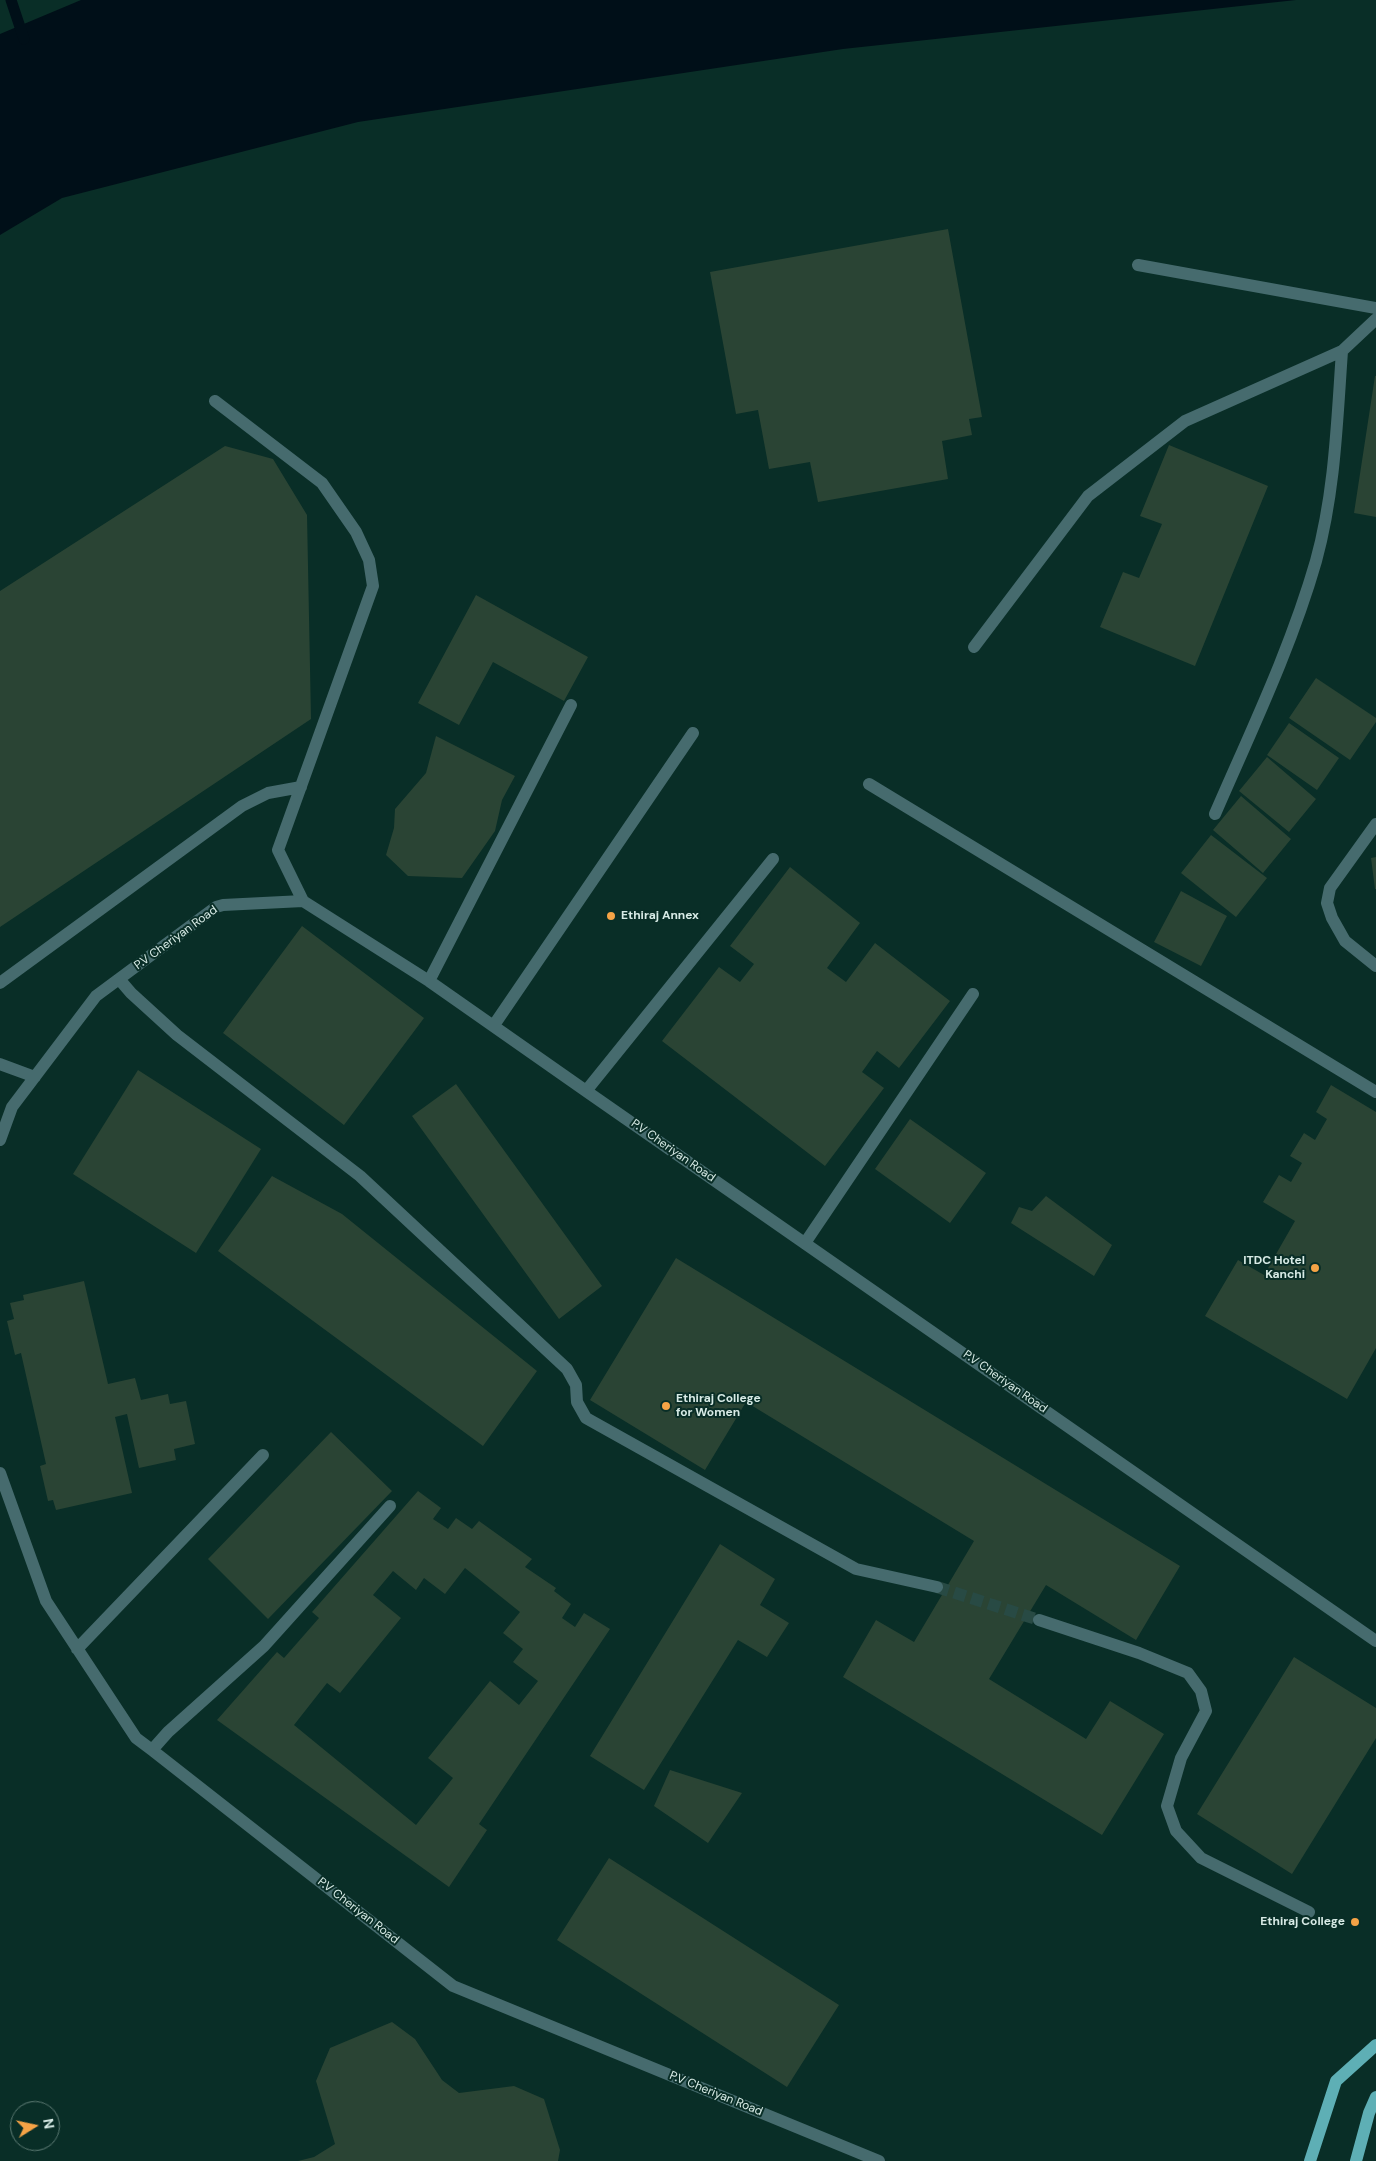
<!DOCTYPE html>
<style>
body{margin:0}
#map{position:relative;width:1376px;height:2161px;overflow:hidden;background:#092e27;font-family:"DM Sans",sans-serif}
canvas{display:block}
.north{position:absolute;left:10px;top:2101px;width:50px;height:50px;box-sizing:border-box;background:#092e27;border:1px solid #5c7a73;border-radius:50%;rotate:80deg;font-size:14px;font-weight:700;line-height:20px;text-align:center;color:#d8ebe6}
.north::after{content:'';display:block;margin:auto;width:18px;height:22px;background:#f5a346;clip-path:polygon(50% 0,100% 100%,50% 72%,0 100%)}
</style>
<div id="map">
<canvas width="1376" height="2161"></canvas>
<div class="north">N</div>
</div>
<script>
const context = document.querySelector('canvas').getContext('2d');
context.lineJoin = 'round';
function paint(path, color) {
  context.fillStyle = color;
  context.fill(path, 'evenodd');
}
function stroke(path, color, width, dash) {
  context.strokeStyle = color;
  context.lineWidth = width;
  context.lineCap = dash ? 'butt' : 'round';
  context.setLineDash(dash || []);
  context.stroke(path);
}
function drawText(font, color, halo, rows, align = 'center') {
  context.font = font + ' "DM Sans",sans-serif';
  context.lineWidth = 4;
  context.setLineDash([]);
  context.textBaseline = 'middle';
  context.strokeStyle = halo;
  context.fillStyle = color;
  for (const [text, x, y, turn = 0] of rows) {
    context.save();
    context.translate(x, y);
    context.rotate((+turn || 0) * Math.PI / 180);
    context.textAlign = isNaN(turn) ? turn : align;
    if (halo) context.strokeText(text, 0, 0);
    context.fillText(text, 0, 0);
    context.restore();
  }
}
const water = new Path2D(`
 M81,0H1296L843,49L358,122L62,198L0,235V34Z`);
const stream = new Path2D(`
 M11,0L24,39`);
const building = new Path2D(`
 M948,229L982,417L969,419L972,435L942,441L948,479L818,502L810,462L769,469L758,410L736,414L710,272Z
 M1375,376H1376V517L1354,513Z
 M1169,445L1268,486L1195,666L1100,627L1123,572L1139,578L1162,524L1140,516Z
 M225,446L273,459L307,515L311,719L0,927V591Z
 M476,595L588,657L564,701L493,662L459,725L418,703Z
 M1316,678L1376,718V722L1350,760L1289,718Z
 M1289,723L1339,758L1317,790L1267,755Z
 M436,736L515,776L502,800L495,831L462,878L408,876L386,855L394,828L395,809L426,773Z
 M1267,757L1316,799L1289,832L1239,791Z
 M1241,796L1291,839L1263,873L1213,830Z
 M1211,835L1267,878L1236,917L1181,873Z
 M1376,857V889H1375L1371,858Z
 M790,867L860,923L827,968L846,982L875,943L950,1001L899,1068L877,1051L862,1072L884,1088L825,1166L662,1041L719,967L740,982L754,964L730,946Z
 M1181,891L1227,916L1201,966L1154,942Z
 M302,926L424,1018L344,1125L223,1033Z
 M138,1070L261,1149L196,1253L73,1174Z
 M456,1084L602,1286L559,1319L412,1116Z
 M1331,1085L1376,1112V1348L1347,1399L1205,1316L1238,1260L1264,1275L1295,1221L1263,1202L1279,1175L1291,1182L1302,1163L1290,1156L1304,1133L1315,1140L1327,1119L1316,1112Z
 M910,1119L986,1173L950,1223L875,1169Z
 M272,1176L342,1214L537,1371L483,1446L218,1251Z
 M1046,1196L1112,1245L1094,1276L1011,1223L1019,1207L1032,1211Z
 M676,1258L1180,1566L1136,1640L1046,1585L989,1679L1086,1739L1110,1701L1164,1734L1102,1835L843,1677L876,1620L914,1642L974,1541L746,1402L705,1470L590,1400Z
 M84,1281L108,1384L135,1378L141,1400L168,1394L170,1404L186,1401L195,1444L174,1449L176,1460L139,1468L127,1414L115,1417L132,1493L56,1510L53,1500L48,1501L40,1466L46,1464L21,1353L15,1355L7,1321L14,1319L10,1303L24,1300L23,1295Z
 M331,1432L392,1491L268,1619L208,1559Z
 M418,1491L441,1508L433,1519L448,1529L456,1518L472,1529L479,1521L532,1559L525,1567L556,1588L554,1591L571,1604L562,1618L575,1627L584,1613L610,1629L479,1824L487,1830L449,1887L217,1720L277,1652L284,1658L319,1618L312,1612ZM465,1568L520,1612L503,1633L523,1649L513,1662L538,1681L519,1705L490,1681L428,1758L453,1778L416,1825L294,1725L327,1683L340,1693L401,1618L373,1595L393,1571L416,1590L424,1578L445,1594Z
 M720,1544L775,1579L760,1605L789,1623L767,1657L738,1640L644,1790L590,1756Z
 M1294,1657L1376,1708V1738L1292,1874L1197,1814Z
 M670,1770L742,1793L708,1843L654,1806Z
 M609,1858L839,2005L787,2087L557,1940Z
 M392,2022L415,2039L442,2080L459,2093L514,2086L544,2099L560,2150L558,2161H298L314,2157L335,2144L316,2081L330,2048Z`);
const minorTunnel = new Path2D(`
 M937,1587L1039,1620`);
const minor = new Path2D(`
 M1138,265L1376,308
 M215,401L322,483L356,532L369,560L373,586L278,850L303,901
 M974,647L1088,496L1185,421L1342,351L1376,319
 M869,784L1376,1092
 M1215,814C1251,731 1291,648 1316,561C1335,492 1337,421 1342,351
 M1376,824L1330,888L1327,903L1332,918L1345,941L1376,966
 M119,979L131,993L177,1035L360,1176L567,1369L576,1385L577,1402L586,1418L856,1569L937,1587
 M429,981L571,705
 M0,983L242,806L268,793L301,787
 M494,1025L693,733
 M0,1064L35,1077
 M586,1091L773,859
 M0,1140L12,1107L96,996L216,907L223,905L303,901L429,981L586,1091L1376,1641
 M805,1243L973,994
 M0,1473L46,1601L136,1738L152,1750L453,1986L879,2161
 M1039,1620L1139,1653L1188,1673L1201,1691L1206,1711L1181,1758L1167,1806L1176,1831L1201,1858L1309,1912
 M77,1649L263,1455
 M152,1750L168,1732L264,1646L390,1506`);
const major = new Path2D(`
 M1310,2161L1336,2081L1376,2045
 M1356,2161L1369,2113L1376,2097`);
const markers = [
 [611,916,5,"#f5a346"],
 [1315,1268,5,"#f5a346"],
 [666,1406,5,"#f5a346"],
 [1355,1922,5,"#f5a346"]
];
const poiNames = [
 ["Ethiraj Annex",621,916],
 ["ITDC Hotel",1305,1261,"right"],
 ["Kanchi",1305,1275,"right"],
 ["Ethiraj College",676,1399],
 ["for Women",676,1413],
 ["Ethiraj College",1345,1922,"right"]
];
const streetNames = [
 ["P.V Cheriyan Road",176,938,-36],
 ["P.V Cheriyan Road",673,1151,35],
 ["P.V Cheriyan Road",1005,1382,35],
 ["P.V Cheriyan Road",358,1911,38],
 ["P.V Cheriyan Road",716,2094,22]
];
paint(water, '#000f18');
stroke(stream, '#000f18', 11);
paint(building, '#2a4434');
stroke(minorTunnel, '#284a44', 12, [12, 6]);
stroke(minor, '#466b6e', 12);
stroke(major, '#5eafb5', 12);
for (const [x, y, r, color] of markers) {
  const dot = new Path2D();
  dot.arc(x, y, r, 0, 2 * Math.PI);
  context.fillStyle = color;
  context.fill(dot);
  stroke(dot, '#092e27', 2);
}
drawText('bold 12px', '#d8ebe6', '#092e27', poiNames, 'left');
drawText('12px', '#d8ebe6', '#092e27', streetNames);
</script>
